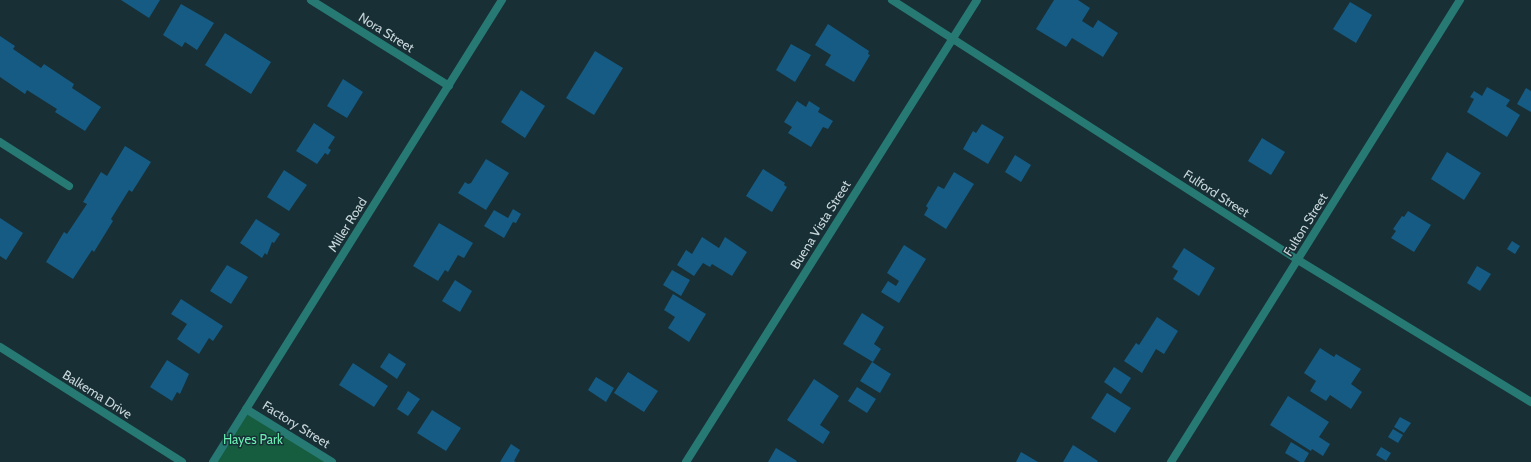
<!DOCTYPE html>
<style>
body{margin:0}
canvas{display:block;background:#172f35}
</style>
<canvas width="1531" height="462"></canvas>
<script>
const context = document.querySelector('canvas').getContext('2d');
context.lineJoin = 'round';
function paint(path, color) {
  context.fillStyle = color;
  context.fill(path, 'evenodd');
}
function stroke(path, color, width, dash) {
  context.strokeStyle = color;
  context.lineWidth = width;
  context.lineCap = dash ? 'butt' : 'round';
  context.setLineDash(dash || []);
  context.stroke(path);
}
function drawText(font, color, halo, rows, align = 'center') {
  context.font = font + ' Cabin,sans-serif';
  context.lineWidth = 3;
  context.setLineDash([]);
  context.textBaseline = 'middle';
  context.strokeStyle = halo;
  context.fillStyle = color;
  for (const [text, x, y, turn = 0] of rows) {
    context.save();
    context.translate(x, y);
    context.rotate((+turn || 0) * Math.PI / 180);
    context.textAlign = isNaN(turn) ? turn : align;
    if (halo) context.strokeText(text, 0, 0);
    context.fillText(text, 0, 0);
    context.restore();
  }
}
const green = new Path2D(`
 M246,409L332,462H213Z`);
const building = new Path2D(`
 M121,0H160L149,18Z
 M1054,0H1078L1090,8L1082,21L1093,28L1098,20L1118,33L1103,57L1072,38L1066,47L1036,29Z
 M1350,2L1372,15L1356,43L1333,29Z
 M181,4L214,23L197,50L185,42L182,47L163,35Z
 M828,24L869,51L868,54L870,55L854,82L825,65L831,55L815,45Z
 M225,33L271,62L251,94L205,65Z
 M0,36L15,46L13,49L41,68L44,64L74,84L72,88L101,107L85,131L55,112L57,109L27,90L25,94L0,77Z
 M791,44L811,55L795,82L776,70Z
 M595,51L623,68L594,115L566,98Z
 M343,79L363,92L347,118L327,106Z
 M1487,87L1510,100L1506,106L1520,115L1507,137L1467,112L1474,99L1470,97L1474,91L1482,96Z
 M1526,88L1531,91V112L1517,104Z
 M521,90L545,106L525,138L501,122Z
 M797,101L806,107L809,101L820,108L818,112L833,121L828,129L823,127L811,147L788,133L792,127L784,122Z
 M314,123L335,137L328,148L331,150L328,155L325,153L317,164L296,151Z
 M982,124L1004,137L988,164L963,149L973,131L976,133Z
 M1262,138L1285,152L1271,175L1248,161Z
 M125,146L151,162L132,192L129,190L111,219L113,221L94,252L92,250L73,279L46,262L64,232L67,234L87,204L83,202L101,172L107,176Z
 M1447,152L1481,173L1464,200L1431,179Z
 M1015,155L1031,165L1021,182L1005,172Z
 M486,159L509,173L486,210L458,193L465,182L468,184L471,183Z
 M763,169L785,183L784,185L787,187L772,212L746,196Z
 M284,170L307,185L289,211L267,197Z
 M954,172L974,184L946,229L924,215L928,208L926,206L938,186L944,189Z
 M513,209L521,214L516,223L513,222L504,238L484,226L494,210L508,218Z
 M1408,211L1431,225L1414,252L1391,238L1396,231L1393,229L1402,216L1404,217Z
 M0,218L23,233L6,260L0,256Z
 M256,219L280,234L274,243L272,242L267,255L265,253L262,258L240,243Z
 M439,223L473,243L464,258L458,255L448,272L445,270L438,281L413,266Z
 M702,237L719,248L725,237L747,252L732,276L712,264L710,267L703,263L694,276L677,265L686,250L692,254Z
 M1512,241L1520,246L1515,254L1507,249Z
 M904,245L926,259L899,303L881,292L888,281L896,286L899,281L887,273Z
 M1184,248L1215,268L1199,296L1173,279L1178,271L1172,267Z
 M227,265L248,277L231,304L210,291Z
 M1477,266L1491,274L1480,291L1467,283Z
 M672,270L690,280L681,296L663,285Z
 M455,280L472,291L460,312L442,301Z
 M673,294L706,314L689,342L668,328L675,317L664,310Z
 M181,299L223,326L213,341L209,338L199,354L177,339L187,324L171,314Z
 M862,313L884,327L874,344L881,349L873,362L843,344Z
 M1157,317L1178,331L1164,354L1156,349L1142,373L1124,361L1136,343L1139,345Z
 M1320,348L1334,357L1336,354L1361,369L1351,384L1362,392L1351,409L1330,395L1326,401L1310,391L1316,381L1304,373Z
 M389,353L406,364L397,379L380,367Z
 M167,360L189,374L180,394L177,392L172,401L150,387Z
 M872,362L891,374L880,393L860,381Z
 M353,363L388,386L374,407L339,385Z
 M1114,367L1131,378L1121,394L1104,382Z
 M628,372L658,391L644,412L614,393Z
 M596,377L614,388L606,402L588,390Z
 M814,379L839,396L820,425L830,432L823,444L787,420Z
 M857,387L876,399L867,413L848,401Z
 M408,391L420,399L408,416L397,409Z
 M1107,393L1131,408L1115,433L1091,418Z
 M1288,396L1329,422L1319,437L1330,444L1323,456L1312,449L1311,451L1270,425Z
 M432,410L461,428L446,451L417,433Z
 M1400,417L1411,423L1404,433L1394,427Z
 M1393,429L1403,435L1398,443L1388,437Z
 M1291,442L1309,453L1304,462H1300L1285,453Z
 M511,444L520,450L514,461L516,462H500Z
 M1073,445L1098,461L1097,462H1063Z
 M1381,447L1391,453L1386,461L1376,455Z
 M776,448L797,461L796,462H768Z
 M1021,452L1038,462H1016Z`);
const minor = new Path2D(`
 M311,0L449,86
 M892,0L1298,260L1531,402
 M0,142L69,186
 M0,347L182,462
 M246,409L332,462
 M686,462L977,0
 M1171,462L1460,0`);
const tertiary = new Path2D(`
 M213,462L502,0`);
const streetNames = [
 ["Nora Street",386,33,32],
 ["Fulford Street",1216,194,33],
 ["Miller Road",348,225,-58],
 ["Buena Vista Street",821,225,-58],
 ["Fulton Street",1306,225,-58],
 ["Balkema Drive",97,395,32],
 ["Factory Street",296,425,32]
];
const parkNames = [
 ["Hayes Park",253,440]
];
paint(green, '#165c3f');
paint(building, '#155b83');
stroke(minor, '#277a74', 8);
stroke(tertiary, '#277a74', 8);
drawText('13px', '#c7d5d8', '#172f35', streetNames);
drawText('13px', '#69edb1', '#172f35', parkNames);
</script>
